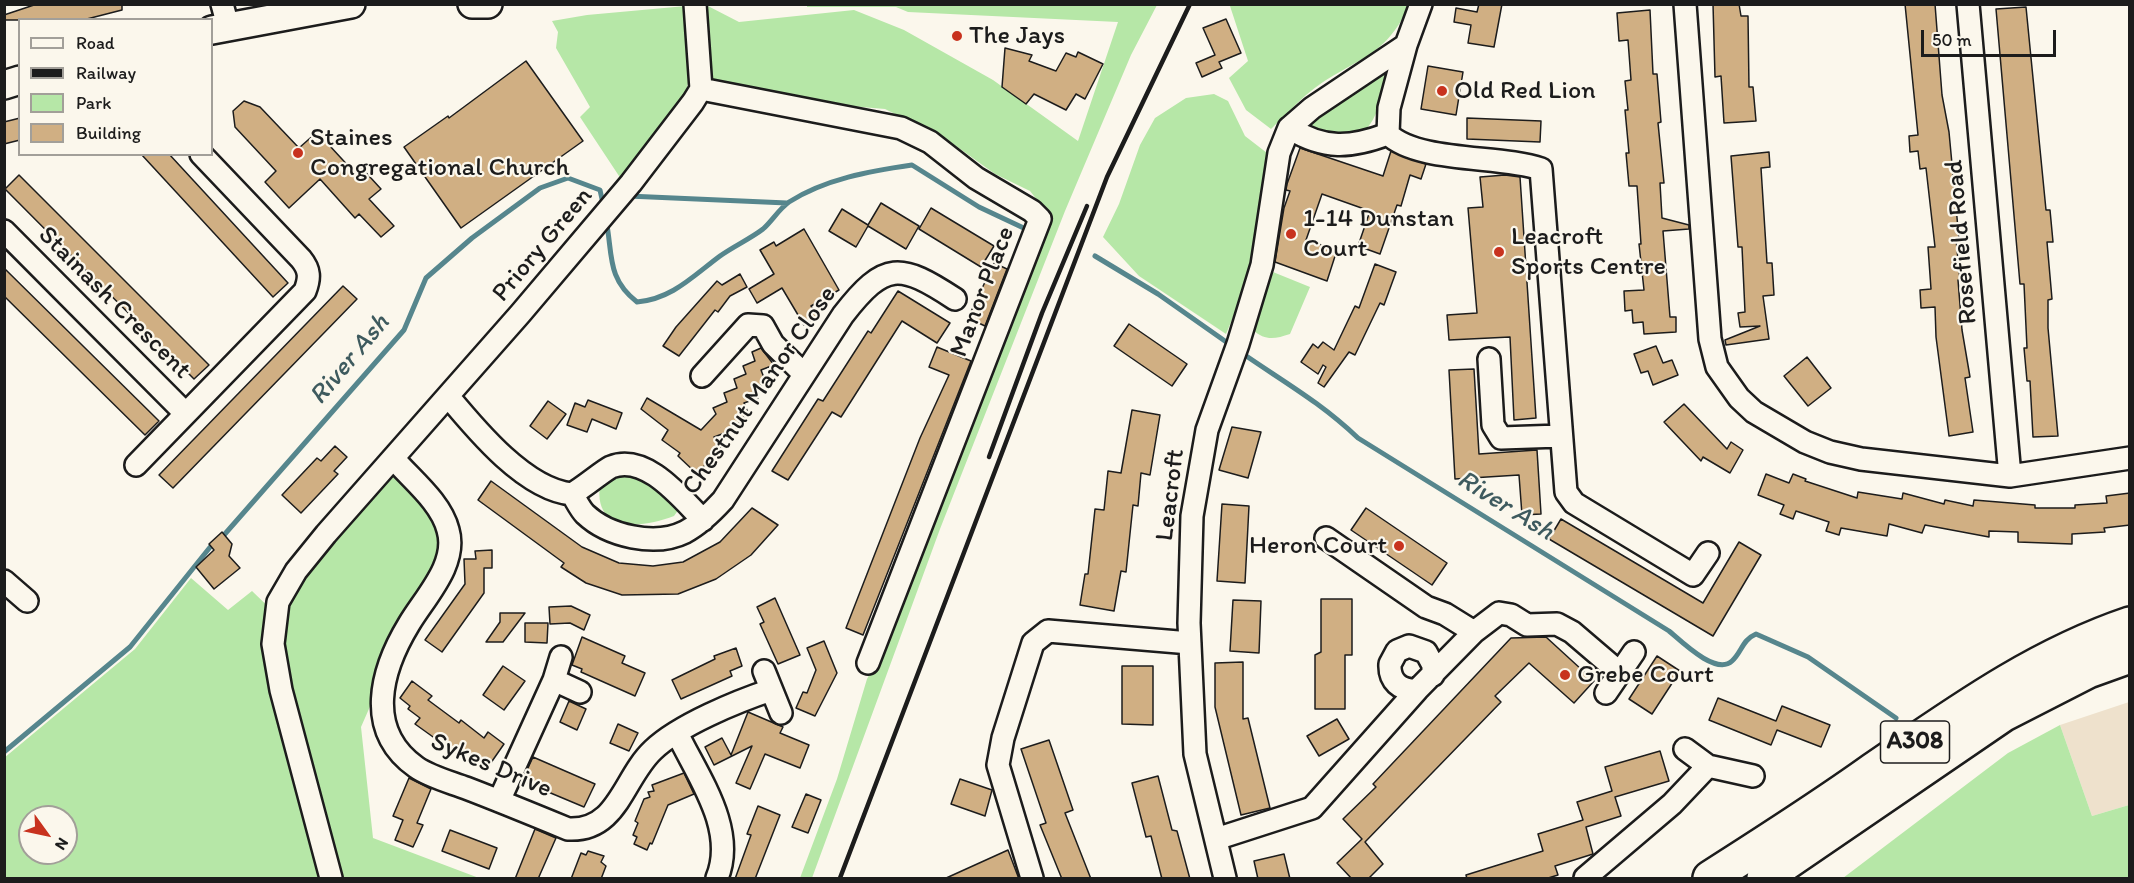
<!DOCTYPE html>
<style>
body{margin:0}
#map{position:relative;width:2134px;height:883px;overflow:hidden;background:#fbf7ec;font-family:Itim,sans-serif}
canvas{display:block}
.frame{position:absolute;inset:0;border:6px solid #1c1c1c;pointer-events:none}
.legend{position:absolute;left:18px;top:18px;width:195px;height:138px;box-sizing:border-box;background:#fbf7ec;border:2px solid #a29f99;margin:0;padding:8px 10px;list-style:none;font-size:18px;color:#1c1c1c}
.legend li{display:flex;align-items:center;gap:12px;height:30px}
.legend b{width:30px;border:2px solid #a29f99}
.north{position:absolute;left:18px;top:805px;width:60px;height:60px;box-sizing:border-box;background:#fbf7ec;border:2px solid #a29f99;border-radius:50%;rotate:123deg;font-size:16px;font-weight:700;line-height:24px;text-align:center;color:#1c1c1c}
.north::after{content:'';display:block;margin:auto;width:21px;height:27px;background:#c8321e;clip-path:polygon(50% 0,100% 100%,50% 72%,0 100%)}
.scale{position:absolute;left:1921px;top:30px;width:135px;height:27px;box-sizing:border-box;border:3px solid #1c1c1c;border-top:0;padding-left:8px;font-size:18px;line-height:21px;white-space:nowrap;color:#1c1c1c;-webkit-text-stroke:4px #fbf7ec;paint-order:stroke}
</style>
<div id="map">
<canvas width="2134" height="883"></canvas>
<div class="frame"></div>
<ul class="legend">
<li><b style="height:8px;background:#fbf7ec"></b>Road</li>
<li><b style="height:8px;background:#1c1c1c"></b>Railway</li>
<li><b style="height:16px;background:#b6e7a7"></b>Park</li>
<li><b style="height:16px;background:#d0af83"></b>Building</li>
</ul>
<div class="north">N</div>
<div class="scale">50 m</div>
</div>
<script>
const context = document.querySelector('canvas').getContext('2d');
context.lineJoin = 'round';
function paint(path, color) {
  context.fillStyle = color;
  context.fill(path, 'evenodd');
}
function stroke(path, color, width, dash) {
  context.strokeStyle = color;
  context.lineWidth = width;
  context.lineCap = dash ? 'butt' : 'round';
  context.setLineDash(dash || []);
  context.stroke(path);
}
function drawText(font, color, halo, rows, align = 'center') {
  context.font = font + ' Itim,sans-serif';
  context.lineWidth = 4.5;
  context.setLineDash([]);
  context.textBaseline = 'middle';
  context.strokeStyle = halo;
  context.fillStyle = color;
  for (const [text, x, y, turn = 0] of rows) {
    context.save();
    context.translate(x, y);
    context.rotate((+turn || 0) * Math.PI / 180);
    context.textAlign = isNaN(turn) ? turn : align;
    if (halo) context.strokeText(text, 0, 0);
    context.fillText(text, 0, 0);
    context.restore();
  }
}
const built = new Path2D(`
 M2129,702V805L2092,816L2060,725Z`);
const green = new Path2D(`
 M1233,4H1409V5C1385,60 1353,58 1311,91C1297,102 1284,117 1271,129L1246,110L1229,78L1248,61L1230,6Z
 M706,5L739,22L854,10L904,30L993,80L1078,141L1118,22L908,12L896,7H807V5H1157L1131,55L1065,211L940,529L812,878H800L837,779L867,679L891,634L1045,210L1030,191L995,174L949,141L885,109L803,102L704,85Z
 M686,6L688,83L681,112L621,179L580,117L590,107L556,48L558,32L552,21L587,15Z
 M1381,67L1391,69C1370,132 1374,147 1302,128Z
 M1214,94L1228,101L1245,136L1267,153C1262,214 1251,278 1226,334L1139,276L1103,237L1119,204L1140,145L1155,118L1186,98Z
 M1268,270L1310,287L1290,334C1275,339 1265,341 1253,330Z
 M393,458L450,548L397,645L361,727L373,838L479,878H5L4,758L135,649L191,578L228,610L252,591L280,618L306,558ZM30,817H66V853H30Z
 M640,472L679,509L674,516C642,528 593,534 600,484L612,473Z
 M2060,725L2092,816L2129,805V878H1843L2008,753Z`);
const stream = new Path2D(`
 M628,196L787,203
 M606,220C613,253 606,278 637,302C672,299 693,276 720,256C734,246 750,239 763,229C772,221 779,209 789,202C825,179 870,171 912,165L979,207L1030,231
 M1095,256L1158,294L1232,346
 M1239,351C1282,381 1319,401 1358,438L1669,631C1681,641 1716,676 1732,661C1742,652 1742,640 1756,634L1808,657L1896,718
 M224,535L404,330L426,278L472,238L540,188L568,178L600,190L604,208
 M4,752L130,647L211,546`);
const building = new Path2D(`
 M37,4H122V10L83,20H4V15Z
 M1479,4H1502L1494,47L1468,43L1471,25L1454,22L1456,8L1477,12Z
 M1713,4H1739L1741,16H1748L1749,87H1753L1756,121L1724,123L1721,76L1715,77Z
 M1905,4H1935L1942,95L1949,132L1959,239H1956L1960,280H1958L1962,330L1970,377L1965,378L1973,432L1949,436L1936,337L1935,307L1921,308L1920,290L1931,289L1928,247H1935L1926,168L1920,169L1918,151L1910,152L1909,136L1918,135Z
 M2026,7L2046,210H2050L2053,242H2047L2052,299L2048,300V328L2058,436L2033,437L2030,381H2027L2024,348H2027L2024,284H2020L1996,9Z
 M1650,10L1653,74H1657L1661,122L1658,123L1664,183H1660L1662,218L1689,225V229L1663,231L1670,317H1676V332L1644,334L1643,322L1633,323L1632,310L1625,311L1624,291L1644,290L1639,244H1641L1637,186H1629L1626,153H1629L1625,110H1628L1625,81L1631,80L1628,40L1619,41L1617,13Z
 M1226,19L1241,53L1219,62L1222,68L1202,77L1196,63L1215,55L1203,28Z
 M1005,48L1032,55L1029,61L1056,71L1066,53L1076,57L1078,52L1103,64L1085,99L1076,94L1066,110L1034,94L1026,104L1002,87Z
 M526,61L583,141L461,228L404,147L448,116L449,118Z
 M1428,66L1463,72L1456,115L1421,109Z
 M244,101L260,107L299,148L317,132L353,171L359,165L381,189L369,199L394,226L381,237L359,214L355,218L320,179L289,208L265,182L276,171L235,127L233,111Z
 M20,118V140L4,144V122Z
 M1467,118L1541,121L1540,142L1467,139Z
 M1300,148L1383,176L1391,151L1426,164L1421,179L1410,175L1401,206L1397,205L1380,254L1358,246L1370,211L1322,194L1306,240L1337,250L1327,281L1275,262L1284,208L1290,191L1286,190L1287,184Z
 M1769,152L1770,167L1761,168L1767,263H1772L1774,295L1763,296L1769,339L1726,345L1725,340L1760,326L1740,327L1738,313L1745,312L1742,247H1738L1731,156Z
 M141,154H169L288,283L273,297Z
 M19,175L209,365L194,379L5,189Z
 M1505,175L1520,177L1536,418L1514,420L1510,337L1449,340L1447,315L1477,313L1468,208L1483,207L1480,177Z
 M881,203L919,226L906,249L868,226L856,247L829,231L842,209L868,225Z
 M931,208L994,246L981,267L919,229Z
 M804,229L839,290L811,306L818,316L804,325L782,288L757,303L749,289L774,274L760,250L774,242L776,246Z
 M994,263L1007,269L985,326L968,318Z
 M1375,264L1396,272L1384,305L1380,303L1355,355L1349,352L1324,387L1318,383L1326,367L1323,365L1318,374L1301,362L1313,344L1318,348L1323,342L1334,350L1355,306L1359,308Z
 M4,268L159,421L145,435L4,296Z
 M740,274L747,287L730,296L718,312L715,310L679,356L663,346L676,327L717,281L722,285Z
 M343,286L357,299L173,488L159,475Z
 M898,291L950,323L937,343L902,321L841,417L832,412L788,480L772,471L818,399L823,401L868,331L871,333Z
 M1129,324L1187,364L1172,386L1114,346Z
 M1656,346L1663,363L1672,360L1678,375L1653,385L1648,371L1641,373L1634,354Z
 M937,347L971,361L863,635L846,628L920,438L949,375L929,367Z
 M761,348L774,365L761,370L766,383L754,388L758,398L744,403L749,415L738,419L741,427L714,437L723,445L697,474L678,456L680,453L662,440L668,430L641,409L647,398L701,430L716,414L713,408L727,402L724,393L737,388L734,379L746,374L743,366L755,361L752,352Z
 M1807,357L1831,388L1808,406L1784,376Z
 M1474,369L1479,454L1537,450L1541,514L1522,515L1519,475L1455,479L1449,370Z
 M588,400L622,413L616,429L592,419L587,432L567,425L575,403L585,407Z
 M548,401L566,414L547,439L530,426Z
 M1684,404L1727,449L1731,442L1743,450L1730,473L1703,457L1701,461L1664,422Z
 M1132,410L1160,415L1150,475L1141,473L1138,506L1133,505L1126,572L1121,571L1114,611L1080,605L1085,574H1088L1095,509L1104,510L1108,471L1121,473Z
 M1232,427L1261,432L1248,478L1219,470Z
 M335,446L347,457L334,471L338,474L301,513L282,495L317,458L321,461Z
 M1766,474L1789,483L1793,474L1806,479L1805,481L1857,498L1858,492L1902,499L1903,493L1944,504L1945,500L1973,506L1974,500L2035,505V508H2075V505L2107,503L2106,496L2130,493V525L2104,528L2105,532L2072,534V544L2018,542V532L1989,531V537L1925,525L1922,533L1889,524L1887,536L1841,528L1839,535L1826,531L1829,522L1796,511L1793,519L1780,514L1784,505L1758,495Z
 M491,481L582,547L619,563L653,566L683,562L720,542L752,508L778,525L751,555L716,579L678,594L622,595L586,583L561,567L564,563L478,500Z
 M1222,504L1249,506L1245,583L1217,581Z
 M1366,508L1447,563L1432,585L1351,530Z
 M1561,519L1703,603L1739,542L1761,555L1713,636L1549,539Z
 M222,532L232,544L229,556L240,568L214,589L196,567L214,550L209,544Z
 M492,550V568H484V593L442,652L425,640L465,584L464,559H476L475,551Z
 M775,598L800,655L778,664L760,624L764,622L757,607Z
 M1321,599H1352V655H1345V709H1315V655L1321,652Z
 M1233,600L1261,601L1259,653L1230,651Z
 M571,606L590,615L584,630L570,623L550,624L549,607Z
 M500,613H525L503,642H486L500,622Z
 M525,623H548L547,643L525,642Z
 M582,637L625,656L622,663L645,673L635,696L581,672L582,669L572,665Z
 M1546,637L1594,681L1574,703L1529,663L1495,696L1501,702L1365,842L1383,864L1368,879H1352L1337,863L1362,839L1343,819L1376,787L1373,784L1511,638Z
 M824,641L837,673L815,716L796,708L803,692L807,693L816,670L807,648Z
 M736,648L742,666L730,671L732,676L681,699L672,680L715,659L714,656Z
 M1657,656L1680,671L1652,714L1629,699Z
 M1243,662V719L1248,718L1270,808L1241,815L1215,707V663Z
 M503,666L525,681L504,710L483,695Z
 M1122,666H1153V725L1122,724Z
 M412,681L432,696L428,700L459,723L461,720L484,738L488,732L504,744L488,767L466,751L461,757L415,724L420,718L408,709L410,706L400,698Z
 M1718,698L1776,721L1782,706L1830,725L1821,747L1777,730L1771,745L1709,720Z
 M569,701L586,709L577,730L560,722Z
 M748,712L783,727L780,733L809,745L800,768L765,754L750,789L736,783L752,746L714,765L705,747L722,738L731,755Z
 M1337,719L1349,739L1319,756L1307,736Z
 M618,724L638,733L629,751L610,743Z
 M1049,740L1073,810L1065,813L1091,879H1062L1040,825L1046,823L1021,749Z
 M1660,751L1669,781L1615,797L1621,816L1586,827L1593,854L1555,866L1558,875L1545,879H1467L1466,875L1543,851L1538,834L1583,820L1577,802L1612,791L1605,767Z
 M533,757L595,784L584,807L522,781Z
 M684,773L694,794L668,805L652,844L650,843L647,850L634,844L637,837L633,835L638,823L635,821L644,799L650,797L648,792L654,791L652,785Z
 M1158,776L1172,830L1177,831L1190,879H1162L1151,836L1146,837L1132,783Z
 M409,778L431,789L417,823L423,825L413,847L395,840L403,820L393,816Z
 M960,779L992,790L985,816L951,804Z
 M806,794L821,800L808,833L792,827Z
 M758,806L780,815L755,879H735L751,835L747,834Z
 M535,829L556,838L538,879H515Z
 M450,830L497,848L489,869L442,851Z
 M1008,850L1019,879H944Z
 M588,851L604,856L601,862L606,866L601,879H571L581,853L586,855Z
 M1284,854L1290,879H1258L1254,861Z`);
const minor = new Path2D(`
 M222,4L228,26
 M1685,4L1710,339L1717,367L1739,398L1754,412L1805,442L1830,452L1861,459L2010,476L2130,458
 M1968,4L2010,476
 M701,89L901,128L930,142L976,178L1032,211L1040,219L868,663
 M1289,128C1325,150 1350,148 1388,134L1389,108L1406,45
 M1388,134C1418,163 1501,155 1541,169L1566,492L1574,503L1693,575L1708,553
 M4,231L185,413
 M1489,359L1493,425L1501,438L1560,436
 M702,376L748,325L763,326L773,344L804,374
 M448,396C477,431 526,490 572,494C576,500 580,509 585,514C608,536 655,547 685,532C700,524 712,512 723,500L843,315C885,261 900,263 955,299
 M393,458C411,479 441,502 448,530C458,564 425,597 409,624C381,670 364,730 416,767C430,777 450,782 466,788C500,801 534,815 568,829C618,832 623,778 653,750C679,725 738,701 771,690
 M136,465L305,291C310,278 310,270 301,259L201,154
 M572,494C583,488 603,471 611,467C646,453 681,498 703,520
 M1326,538L1426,607L1445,614L1474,632
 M4,581L27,601
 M764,671L781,713
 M554,680L580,692
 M1417,690C1400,691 1389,681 1390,664L1397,651L1409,646L1426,652L1433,665V675
 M1606,693L1634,652
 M677,733C698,777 737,829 717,878
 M1685,749L1708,766L1753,776
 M499,801L554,680L561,657
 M1216,839L1312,808L1417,690L1474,632L1499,613L1511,615L1527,625L1557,624L1572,632L1620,673
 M331,878L281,690L273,644L278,602L296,571L326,534L520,314L631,183L693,102L701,89L695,4
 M1032,878L998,765L1003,738L1033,643L1048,631L1190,643
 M1225,878L1195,754L1189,623L1192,516L1207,430L1238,344L1262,265L1279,153L1289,128L1312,108L1406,45L1421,4
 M1585,878L1672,804L1708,766`);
const tertiary = new Path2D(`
 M472,4H488
 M212,30L351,4
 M4,85L20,80`);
const trunk = new Path2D(`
 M1710,878C1765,843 1820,808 1873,770C1955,714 2035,656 2130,624
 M1764,878L2004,714L2088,671L2130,656`);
const rail = new Path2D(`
 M989,457L1042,313L1087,206
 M840,878L1107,177L1190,4`);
const markers = [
 [957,36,6,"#c8321e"],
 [1442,91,6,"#c8321e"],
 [298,153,6,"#c8321e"],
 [1291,234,6,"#c8321e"],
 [1499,252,6,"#c8321e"],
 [1399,546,6,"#c8321e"],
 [1565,675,6,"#c8321e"]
];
const shields = [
 [1915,742,69]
];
const shieldNames = [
 ["A308",1915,742]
];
const poiNames = [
 ["The Jays",969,36],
 ["Old Red Lion",1454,91],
 ["Staines",310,138],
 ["Congregational Church",310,168],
 ["1-14 Dunstan",1303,219],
 ["Court",1303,249],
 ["Leacroft",1511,237],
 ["Sports Centre",1511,267],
 ["Heron Court",1387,546,"right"],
 ["Grebe Court",1577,675]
];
const streetNames = [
 ["Rosefield Road",1962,242,-95],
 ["Priory Green",543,245,-50],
 ["Manor Place",983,292,-69],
 ["Stainash Crescent",114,303,45],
 ["Chestnut Manor Close",760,391,-55],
 ["Leacroft",1171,495,-83],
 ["Sykes Drive",491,766,23]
];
const waterNames = [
 ["River Ash",350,360,-50],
 ["River Ash",1505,506,32]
];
paint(built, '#eee1cc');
paint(green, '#b6e7a7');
stroke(stream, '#56868d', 5);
paint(building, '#d0af83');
stroke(building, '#1c1c1c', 1.5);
stroke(minor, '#1c1c1c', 26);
stroke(tertiary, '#1c1c1c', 32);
stroke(trunk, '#1c1c1c', 38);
stroke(minor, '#fbf7ec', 21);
stroke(tertiary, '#fbf7ec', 27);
stroke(trunk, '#fbf7ec', 33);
stroke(rail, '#1c1c1c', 4.5);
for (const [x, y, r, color] of markers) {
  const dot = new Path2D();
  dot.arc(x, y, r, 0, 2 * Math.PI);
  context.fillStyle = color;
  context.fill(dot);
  stroke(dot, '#fbf7ec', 2);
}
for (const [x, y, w] of shields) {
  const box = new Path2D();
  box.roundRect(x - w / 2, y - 21, w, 42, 4.5);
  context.fillStyle = '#fbf7ec';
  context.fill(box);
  stroke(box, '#1c1c1c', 1.5);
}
drawText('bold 24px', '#1c1c1c', null, shieldNames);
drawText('26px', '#1c1c1c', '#fbf7ec', poiNames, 'left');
drawText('26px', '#1c1c1c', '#fbf7ec', streetNames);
drawText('italic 27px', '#3e5a5e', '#fbf7ec', waterNames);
</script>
